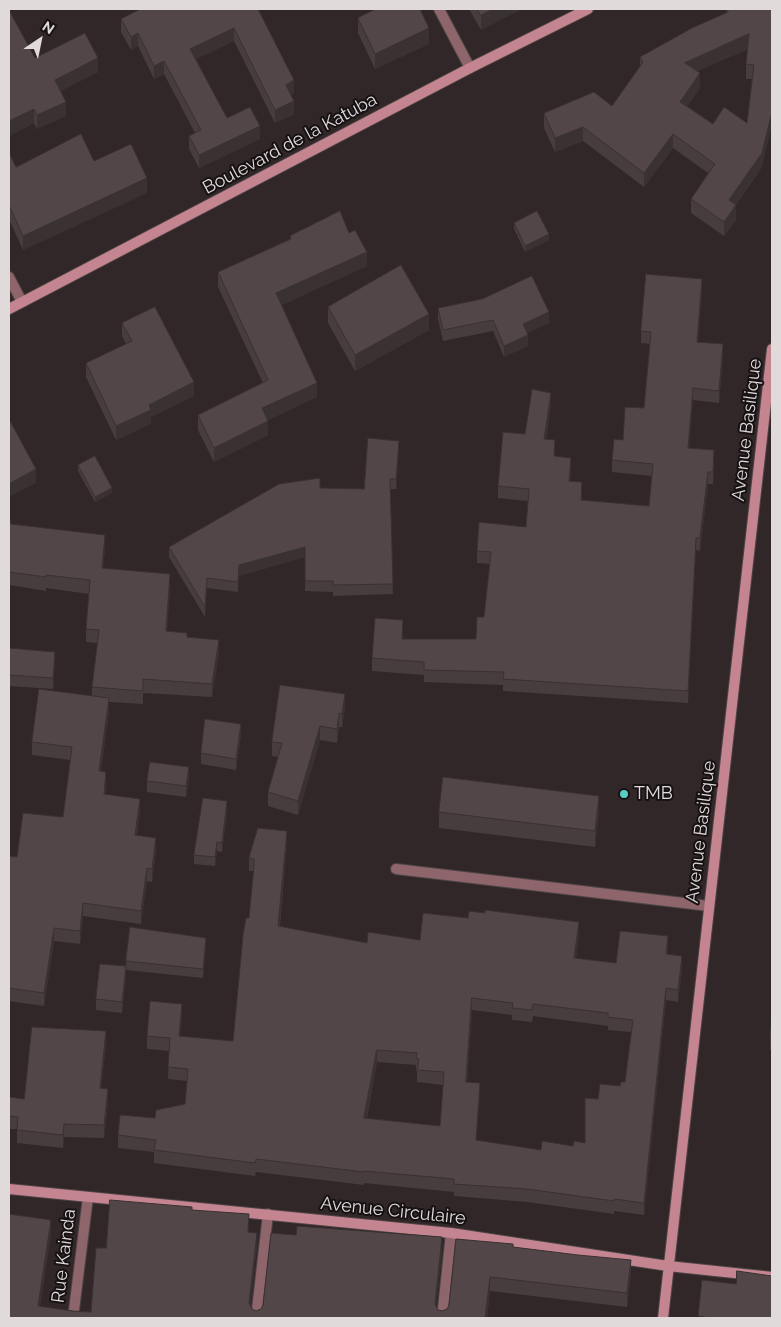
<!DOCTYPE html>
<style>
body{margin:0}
#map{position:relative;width:781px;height:1327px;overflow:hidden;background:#312728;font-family:Raleway,sans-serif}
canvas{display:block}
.frame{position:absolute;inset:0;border:10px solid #e1dadb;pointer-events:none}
.north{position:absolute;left:15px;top:15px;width:50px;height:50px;-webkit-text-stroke:4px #161112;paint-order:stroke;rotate:34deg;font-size:14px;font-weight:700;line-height:20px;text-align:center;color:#e1dadb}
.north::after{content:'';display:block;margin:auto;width:18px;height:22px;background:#e1dadb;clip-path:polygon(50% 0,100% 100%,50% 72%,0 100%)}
</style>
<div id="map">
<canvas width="781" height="1327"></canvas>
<div class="frame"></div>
<div class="north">N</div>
</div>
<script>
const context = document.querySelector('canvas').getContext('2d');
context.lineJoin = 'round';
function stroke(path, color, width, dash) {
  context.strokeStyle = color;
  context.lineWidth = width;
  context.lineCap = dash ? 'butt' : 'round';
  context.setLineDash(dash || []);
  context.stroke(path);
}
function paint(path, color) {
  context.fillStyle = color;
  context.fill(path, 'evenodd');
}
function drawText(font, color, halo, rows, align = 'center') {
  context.font = font + ' Raleway,sans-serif';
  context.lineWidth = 4;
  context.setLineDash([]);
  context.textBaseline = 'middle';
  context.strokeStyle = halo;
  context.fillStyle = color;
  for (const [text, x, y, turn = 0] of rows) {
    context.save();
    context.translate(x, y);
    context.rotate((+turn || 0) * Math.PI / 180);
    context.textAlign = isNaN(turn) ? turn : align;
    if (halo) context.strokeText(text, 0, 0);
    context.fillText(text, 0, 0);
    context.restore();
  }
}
const lane = new Path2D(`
 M396,869L709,906`);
const street = new Path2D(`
 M439,9L470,68
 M9,277L22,302
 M73,1318L88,1197
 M256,1318L268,1214
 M442,1318L451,1233`);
const secondary = new Path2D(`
 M9,309L470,68L588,9
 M9,1189L451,1233L668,1266L772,1277
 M663,1318L772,349`);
const wall = new Path2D(`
 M258,9L294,93L291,95L294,114L275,123L234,41L196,59L227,118L260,139L199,168L189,149V136L195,133L164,74L154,79L138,46L131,50L121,32V19Z
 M372,9H420L429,44L375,69L358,33V18L373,10Z
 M469,9H522L481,30Z
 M726,9H772L762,167L736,205V220L724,236L691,213V199L708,173L673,148L644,187L583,141L555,152L544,128V113L612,106L640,66V57L726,13ZM748,49L746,64V79H752L747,123L713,124L687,106L700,88L697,71Z
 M9,10L35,58L98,72L61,91L66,116L37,129L34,123L9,136Z
 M9,153L16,167L94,161L147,193L23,250L9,219Z
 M514,223L549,240L525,252L514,229Z
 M349,233L367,266L281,305L317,397L268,420V435L214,462L198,430V415L263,383L218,287V272L290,239V236Z
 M702,291L698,342L723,356L719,403L693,400L689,448L714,463L713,484H708L700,551L696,550L688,703L503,691V685L424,682V675L372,671V658L403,633V639H476L484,617L490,564L477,563V551L526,527L528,501L498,498V486L525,434L551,405L546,439L555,452V457L571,470L570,482L582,495V500L649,506L652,476L612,472V460L623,440L644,408L650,344L641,343V331Z
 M328,307L429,330L355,371L328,323Z
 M438,308L549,323L527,333L528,346L504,357L493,331L443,341L438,319Z
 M122,323L194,396L151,417V424L116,440L86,377V363L126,344L122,336Z
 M399,451L396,489H390L393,594L333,596V592L305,591V557L239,576L238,592L207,588L205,617L169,557V547L320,488L364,489Z
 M78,465L112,493L95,502L78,471Z
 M9,516L11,524L105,548L103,568L170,587L167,631L187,637L219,653L212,697L143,693V704L109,702V711L101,771L106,785L105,795L140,812L137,835L156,851L152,882L147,881L141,924L83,916L80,944L54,941L44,1006L9,1001V856L17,857L63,817L70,760L32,755V742L92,696V687L98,643L86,642V629L89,594L46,588V591L9,585Z
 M9,648L55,663L53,689L9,686Z
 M345,708L342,727H339L337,743L320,740L298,815L268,806V792L278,757L272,756V742Z
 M241,735L236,770L201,764V753Z
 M189,778L186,797L147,792V781Z
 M227,811L222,852L217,851L215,866L194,864V855Z
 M439,812H599L595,847L439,828Z
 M287,843L280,926L367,943L579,934L576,958L616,963L668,948V954L682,969L678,1002L666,1000L644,1215L614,1211V1214L527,1202L454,1196V1192L364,1183V1185L256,1172L255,1176L154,1163V1152L118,1148V1135L185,1104L187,1081L168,1079L169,1051L147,1049V1036L182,1016L180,1036L233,1041L249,918L254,871H249V858ZM472,1010L512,1015V1020L532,1022L533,1016L608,1026V1030L631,1032L625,1082L620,1086L598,1099L585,1143L573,1146L541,1150L476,1140L480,1096L467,1082ZM377,1062L416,1065V1071H417V1082L443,1085L440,1126L367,1118Z
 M206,947L203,978L126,970V961Z
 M126,977L122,1013L96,1010V999Z
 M772,1016V1050H770V1034Z
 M106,1044L101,1089L108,1102L104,1138L64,1137L63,1148L17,1143V1129H9V1097L24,1099Z
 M192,1210L249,1232L257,1246L250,1307L252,1309L256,1311L442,1251L436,1306L438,1310L442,1311L447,1309L513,1247L631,1274L627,1307L490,1291L487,1318H9L51,1234L40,1306L73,1311L91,1312L106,1248Z
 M702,1280L772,1318H698Z`);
const shadedWall = new Path2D(`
 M493,9H522L481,30V15Z
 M234,28V41L190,62V49Z
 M429,28V44L375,69V54Z
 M138,33V46L131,50V37Z
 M749,34V48L685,77V63Z
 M98,58V72L55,94V80Z
 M164,61V74L154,79V66Z
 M700,73V88L680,116V102Z
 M294,80V93L286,98V85Z
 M294,101V114L275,123V110Z
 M66,102V116L37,129V115Z
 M34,109V123L9,136V121Z
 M772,112V126L762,167L729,215V200Z
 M260,126V139L199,168V155Z
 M583,127V141L555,152V138Z
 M673,134V148L644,187V173Z
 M147,178V193L23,250V236Z
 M736,205V220L724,236V222Z
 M549,234V240L525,252V246Z
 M367,252V266L276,308V293Z
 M702,279V291L697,354V342Z
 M549,312V323L523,335V324Z
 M429,314V330L355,371V355Z
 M528,335V346L504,357V346Z
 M723,344V356L719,403V391Z
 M194,382V396L151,417V424L116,440V426L149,405Z
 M317,383V397L262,423V408Z
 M693,388V400L688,460V448Z
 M551,393V405L544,451V439Z
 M268,421V435L214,462V448Z
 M399,441V451L396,489V479Z
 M714,450V463L713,484V472Z
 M571,458V470L569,494V481Z
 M36,469V483L9,497V484Z
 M708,472V484L700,551V538Z
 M112,488V493L95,502V497Z
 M105,535V548L102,581V568Z
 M696,538V550L688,703V691Z
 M305,547V557L239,576L238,592L239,565Z
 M170,574V587L166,645V631Z
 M207,578V588L205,617V607Z
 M219,640V653L212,697V684Z
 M55,652V663L53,689V678Z
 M345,694V708L342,727V714Z
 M109,698V711L99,784V771Z
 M339,713V727L337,743V729Z
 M241,724V735L236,770V759Z
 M320,726V740L298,815V801Z
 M189,767V778L186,797V786Z
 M106,772V785L104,808V794Z
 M599,796V812L595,847V831Z
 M140,799V812L135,848V835Z
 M227,801V811L222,852V843Z
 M287,831V843L278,939V926Z
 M156,838V851L152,882V869Z
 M217,842V851L215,866V857Z
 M147,868V881L141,924V911Z
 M83,903V916L80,944V931Z
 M579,922V934L574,970V958Z
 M54,928V941L44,1006V993Z
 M668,936V948L666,967V954Z
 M206,938V947L203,978V969Z
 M682,956V969L678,1002V990Z
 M126,966V977L122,1013V1002Z
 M666,988V1000L644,1215V1203Z
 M472,998V1010L466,1095V1082Z
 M182,1004V1016L179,1048V1036Z
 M106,1031V1044L100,1101V1088Z
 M377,1050V1062L364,1130V1118Z
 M480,1083V1096L476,1152V1140Z
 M108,1089V1102L104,1138V1125Z
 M64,1124V1137L63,1148V1135Z
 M51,1220V1234L38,1318V1306Z
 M257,1233V1246L249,1317V1303Z
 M442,1237V1251L435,1317V1304Z
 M631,1260V1274L627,1307V1293Z
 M490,1277V1291L487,1318H485Z`);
const building = new Path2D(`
 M141,9H258L294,80L286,85L294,101L275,110L234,28L190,49L227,118L250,107L260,126L199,155L189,136L201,130L164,61L154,66L138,33L131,37L121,19Z
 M376,9H420L429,28L375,54L358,18Z
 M477,9H493L481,15Z
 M726,9H772V112L762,153L729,200L736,205L724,222L691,199L715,164L673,134L644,173L583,127L555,138L544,113L594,92L612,106L643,62L640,57L692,28L728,12ZM749,34L746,64L754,65L747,123L724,107L713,124L680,102L700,73L685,63Z
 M9,10L35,58L85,33L98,58L55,80L66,102L37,115L34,109L9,121Z
 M81,134L94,161L131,144L147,178L23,236L9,205V153L16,167Z
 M340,211L349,233L355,230L367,252L276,293L317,383L262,408L268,421L214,448L198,415L268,380L218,272L291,239L290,236Z
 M537,211L549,234L525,246L514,223Z
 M401,265L429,314L355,355L328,307Z
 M646,274L702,279L697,342L723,344L719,391L693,388L688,448L714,450L713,472H708L700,538H696L688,691L503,679L504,672L424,670V662L372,658L375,618L403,620L402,639H476L477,617H484L491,552L477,551L479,522L526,527L529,489L498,486L503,432L525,434L532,389L551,393L544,439L555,440L554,456L571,458L569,481L582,482L581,500L649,506L653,464L612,460L614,439L623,440L625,407L644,408L651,332L641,331Z
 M532,276L549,312L523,324L528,335L504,346L493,320L443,330L438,308L482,299Z
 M155,307L194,382L149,405L151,410L116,426L86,363L132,341L122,323Z
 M9,419L36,469L9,484Z
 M368,438L399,441L396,479H390L393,584L333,585V581H305V547L239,565L238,582L207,578L205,607L169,547L279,484L320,478V488L364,489Z
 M95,456L112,488L95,497L78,465Z
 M9,516L11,524L105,535L102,568L170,574L166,631L187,633V637L219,640L212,684L143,679V691L92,687L99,630L86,629L90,580L46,575V577L9,572Z
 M9,648L55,652L53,678L9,675Z
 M280,685L345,694L342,714L339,713L337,729L320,726L298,801L268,792L282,743L272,742Z
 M39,689L109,698L99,771L106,772L104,794L140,799L135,835L156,838L152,869L147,868L141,911L83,903L80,931L54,928L44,993L9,988V856L17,857L23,813L63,817L72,747L32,742Z
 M205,719L241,724L236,759L201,753Z
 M150,762L189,767L186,786L147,781Z
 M443,777L599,796L595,831L439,812Z
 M203,798L227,801L222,843L217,842L215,857L194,855Z
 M258,828L287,831L278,926L367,943L368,932L420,940L423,913L468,918L469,911L485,913V910L579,922L574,958L616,963L620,931L668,936L666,954L682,956L678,990L666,988L644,1203L614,1199V1201L527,1189L454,1184V1179L364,1171V1172L256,1159L255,1163L154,1150L156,1140L118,1135L120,1115L155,1118L156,1110L185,1104L188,1069L168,1067L170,1038L147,1036L150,1001L182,1004L179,1036L233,1041L243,935L246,918H249L254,866V859L249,858ZM472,998L513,1003L512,1008L532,1010L533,1004L608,1013V1017L633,1020L625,1082H621L620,1086L600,1084L598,1099L585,1098V1143L574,1141L573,1146L542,1141L541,1150L476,1140L480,1083L466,1082ZM377,1050L417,1053L416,1059H419L417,1070L444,1072L440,1126L364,1118Z
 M130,927L206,938L203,969L126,961Z
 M100,964L126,966L122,1002L96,999Z
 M772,1016V1034H770Z
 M32,1027L106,1031L100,1088L108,1089L104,1125L64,1124L63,1135L17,1130L18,1117L9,1116V1097L24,1099Z
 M110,1200L192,1207V1210L249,1214L248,1232L257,1233L249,1303L252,1309L256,1311L261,1309L263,1305L271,1233L296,1235L297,1226L442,1237L435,1304L438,1310L442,1311L447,1309L449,1305L456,1239L513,1244V1247L578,1255L631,1260L627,1293L490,1277L485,1318H9V1214L51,1220L38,1306L73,1311L91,1312L96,1248H106Z
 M737,1271L772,1276V1318H705V1317L698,1316L702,1280L736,1284Z`);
const markers = [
 [624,794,5,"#56cec4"]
];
const streetNames = [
 ["Boulevard de la Katuba",290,144,-28],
 ["Avenue Basilique",747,430,-83],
 ["Avenue Basilique",701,832,-83],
 ["Avenue Circulaire",393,1211,6],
 ["Rue Kainda",64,1256,-83]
];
const poiNames = [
 ["TMB",634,794]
];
stroke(lane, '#4d4445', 12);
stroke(street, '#4d4445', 12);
stroke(secondary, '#4d4445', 12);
stroke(lane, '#8d656b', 10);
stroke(street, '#8d656b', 10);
stroke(secondary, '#c58590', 10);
paint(wall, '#473c3e');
paint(shadedWall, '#393132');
paint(building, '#524648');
stroke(building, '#393132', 1);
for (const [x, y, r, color] of markers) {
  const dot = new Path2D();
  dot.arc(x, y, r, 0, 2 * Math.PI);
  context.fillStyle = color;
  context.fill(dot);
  stroke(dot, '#161112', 2);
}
drawText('18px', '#e1dadb', '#161112', streetNames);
drawText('18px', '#e1dadb', '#161112', poiNames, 'left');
</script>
